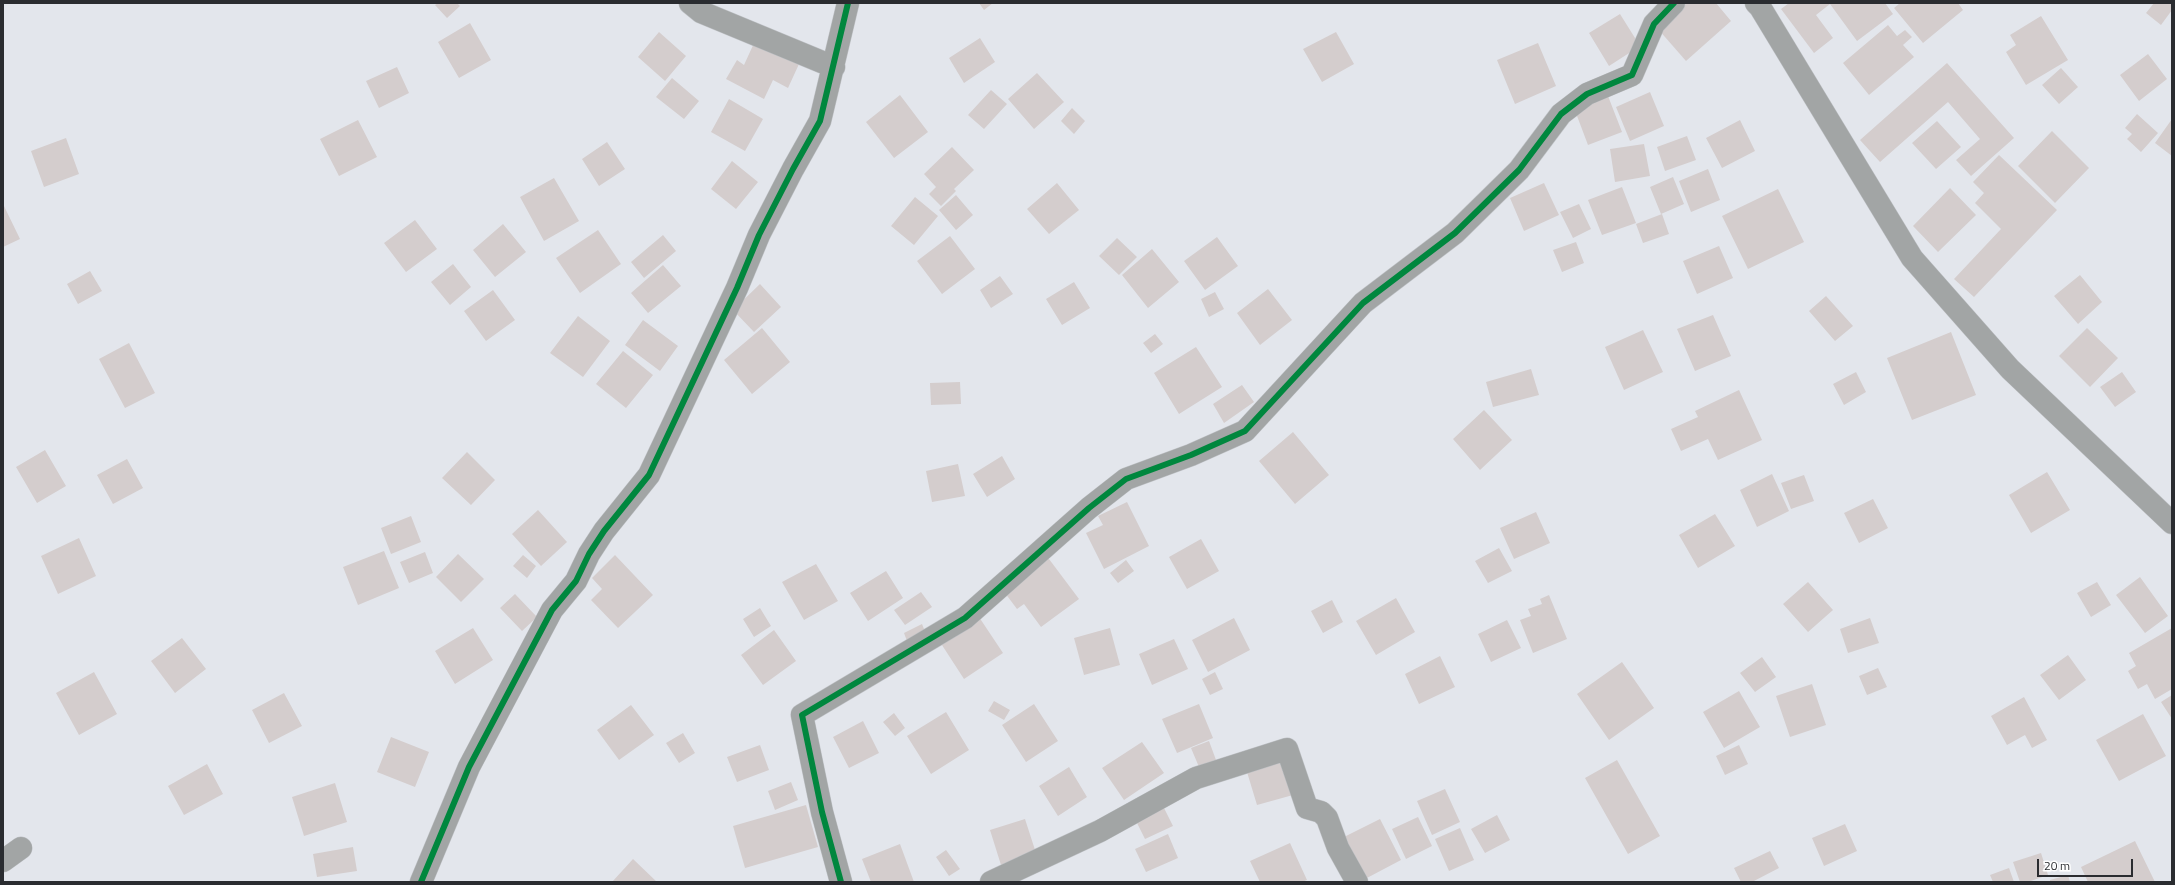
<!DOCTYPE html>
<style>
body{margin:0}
#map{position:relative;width:2175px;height:885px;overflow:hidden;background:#e3e6ec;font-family:"Titillium Web",sans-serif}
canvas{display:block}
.frame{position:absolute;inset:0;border:4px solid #2a2c30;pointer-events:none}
.scale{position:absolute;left:2037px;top:859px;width:96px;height:18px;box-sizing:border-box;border:2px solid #2a2c30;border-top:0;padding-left:5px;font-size:12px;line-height:14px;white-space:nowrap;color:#2a2c30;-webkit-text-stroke:3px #fff;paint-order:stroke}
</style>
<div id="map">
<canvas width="2175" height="885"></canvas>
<div class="frame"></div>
<div class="scale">20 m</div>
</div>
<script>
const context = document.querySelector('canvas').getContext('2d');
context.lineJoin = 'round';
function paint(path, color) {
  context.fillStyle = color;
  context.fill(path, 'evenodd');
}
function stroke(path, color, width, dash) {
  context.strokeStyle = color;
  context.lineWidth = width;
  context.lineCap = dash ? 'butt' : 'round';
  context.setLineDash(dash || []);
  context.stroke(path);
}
const building = new Path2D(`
 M438,3H457L460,6L447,18L435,5Z
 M979,3H993L984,10Z
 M1687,3H1716L1731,21L1686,61L1658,29Z
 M1789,3H1885L1893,14L1857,41L1830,4L1816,15L1833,38L1814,53L1781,9Z
 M1900,3H1958L1963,10L1923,43L1894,8Z
 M2154,3H2172V10L2161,25L2146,13Z
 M1620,14L1640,46L1609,66L1589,33Z
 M2041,16L2068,60L2026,85L2006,52L2016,45L2010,35Z
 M470,23L491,60L459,78L438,42Z
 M1888,25L1897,36L1905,30L1912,37L1903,45L1914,57L1869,95L1843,63Z
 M659,32L686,56L665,81L638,57Z
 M1336,32L1354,64L1322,82L1303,49Z
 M980,38L995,62L964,83L949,58Z
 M755,41L799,64L788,88L773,80L764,99L726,79L737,60L744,65Z
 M1538,43L1556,86L1515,104L1497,60Z
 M2148,54L2167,79L2139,101L2120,75Z
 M1947,63L2014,138L1971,176L1956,160L1980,139L1948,102L1880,162L1860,140Z
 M397,67L409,93L379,108L366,81Z
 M2061,68L2078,87L2059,104L2042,85Z
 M1037,73L1064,102L1034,129L1008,99Z
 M672,78L699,101L684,119L656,97Z
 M991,90L1007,104L984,129L968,115Z
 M1650,92L1664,126L1630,141L1616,107Z
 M900,95L928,132L894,158L866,122Z
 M1608,96L1622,132L1588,145L1574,108Z
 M729,99L763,119L745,151L711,132Z
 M1072,108L1085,121L1074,134L1061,121Z
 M2137,114L2158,133L2141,152L2127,139L2132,134L2125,128Z
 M2172,119V156L2155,143Z
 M358,120L377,157L339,176L320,139Z
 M1740,120L1755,151L1722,168L1706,138Z
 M1937,121L1961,147L1936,169L1912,143Z
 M2052,131L2089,168L2055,203L2018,166Z
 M1687,136L1696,160L1665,171L1657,147Z
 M66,138L79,174L44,187L31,151Z
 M607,142L625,169L599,186L582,159Z
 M1644,144L1650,176L1615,182L1610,149Z
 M952,147L974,170L954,189L956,191L941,206L929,194L936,187L924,174Z
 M1999,155L2057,210L1974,297L1954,279L2001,229L1975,203L1984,193L1973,182Z
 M732,161L758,182L736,209L711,189Z
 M1708,169L1720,200L1691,212L1679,181Z
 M1673,177L1684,204L1661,214L1650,187Z
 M554,178L579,221L544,241L520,197Z
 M1057,183L1079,210L1049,234L1027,209Z
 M1544,183L1559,215L1524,231L1510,198Z
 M1622,187L1636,223L1602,235L1588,200Z
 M1950,188L1976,215L1938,252L1913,226Z
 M1778,189L1804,242L1748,269L1722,216Z
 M956,195L973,215L956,230L939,210Z
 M915,197L938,216L914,245L891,226Z
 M1579,204L1591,229L1573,238L1560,212Z
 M3,206H4L20,239L3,247Z
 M1662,214L1669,234L1643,243L1636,224Z
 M415,220L437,249L406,272L384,243Z
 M503,224L526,252L495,277L473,250Z
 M598,230L621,264L580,293L556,258Z
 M663,235L676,251L644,278L631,262Z
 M950,236L975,269L942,294L917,261Z
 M1217,237L1238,266L1205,290L1184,261Z
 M1117,238L1137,257L1119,275L1099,256Z
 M1576,242L1584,263L1562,272L1553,250Z
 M1719,246L1733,278L1697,294L1683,261Z
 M1152,249L1179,282L1148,308L1122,275Z
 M453,264L471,287L450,305L431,282Z
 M663,265L681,286L648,313L631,293Z
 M90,271L102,291L78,304L67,284Z
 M2080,275L2102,302L2078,324L2054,296Z
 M1000,276L1013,294L991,308L980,290Z
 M1074,282L1090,308L1062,325L1046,299Z
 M760,284L781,307L754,332L733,310Z
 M1268,289L1292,320L1260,345L1237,313Z
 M493,290L515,320L486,341L464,311Z
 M1215,292L1224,309L1209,317L1201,299Z
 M1826,296L1853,326L1835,341L1809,311Z
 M1713,315L1731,356L1695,371L1677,329Z
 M578,316L610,341L583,377L550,353Z
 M643,320L678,346L660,371L625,345Z
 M762,328L790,362L752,394L724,360Z
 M2087,328L2118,358L2090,387L2059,356Z
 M1643,330L1663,372L1624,390L1605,347Z
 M1951,332L1976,395L1912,420L1887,358Z
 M1155,334L1163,344L1151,353L1143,343Z
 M129,343L155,393L125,408L99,359Z
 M1196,347L1222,387L1179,414L1154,373Z
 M623,351L653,375L626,408L596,384Z
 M1531,369L1539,395L1493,407L1486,382Z
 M1856,372L1866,392L1844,405L1833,384Z
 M2122,372L2136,392L2115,407L2100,387Z
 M960,382L961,404L931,405L930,383Z
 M1242,385L1254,402L1224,423L1213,404Z
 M1739,390L1762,440L1718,460L1708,439L1681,451L1671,429L1698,417L1695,411Z
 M1484,410L1512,440L1480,470L1453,439Z
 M1293,432L1329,475L1295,504L1259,461Z
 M45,450L66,486L37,503L16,467Z
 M467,452L495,480L471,505L442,478Z
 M1002,456L1015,479L987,497L973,474Z
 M127,459L143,488L113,504L97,475Z
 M958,464L965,496L932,502L926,471Z
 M2047,472L2070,510L2031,533L2009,495Z
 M1772,474L1789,511L1757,527L1740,490Z
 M1804,475L1814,501L1791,509L1781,483Z
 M1873,499L1888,528L1859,543L1844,513Z
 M1127,502L1149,546L1104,569L1086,533L1103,525L1098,516Z
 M538,510L567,542L541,566L512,534Z
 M1536,512L1550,543L1514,559L1500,528Z
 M1715,514L1735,546L1698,568L1679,535Z
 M411,516L421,542L391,554L381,528Z
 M79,538L96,576L58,594L41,556Z
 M1201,539L1219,571L1187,589L1169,557Z
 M1499,548L1512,571L1488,583L1475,561Z
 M384,551L399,588L358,605L343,567Z
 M425,552L433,573L409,583L400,562Z
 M458,554L484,579L461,602L436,577Z
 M523,555L536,566L527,578L513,566Z
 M615,555L653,595L618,628L591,600L602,589L592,578Z
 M1046,555L1079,599L1041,627L1024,604L1017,609L1002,589Z
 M1126,560L1134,571L1118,583L1110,573Z
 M816,564L838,601L804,620L782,582Z
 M886,571L903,598L868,621L850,593Z
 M2140,577L2168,616L2145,633L2116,595Z
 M1808,582L1833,610L1808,632L1783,604Z
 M2097,582L2111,605L2091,617L2077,593Z
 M921,592L932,607L905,625L894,610Z
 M515,594L537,617L522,631L500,608Z
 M1549,595L1567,639L1533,653L1520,620L1531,616L1528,609L1542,604L1540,599Z
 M1396,598L1415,632L1376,655L1356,621Z
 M1332,600L1343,622L1323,633L1311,611Z
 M760,608L771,626L754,637L743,619Z
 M979,617L1003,653L964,679L940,642Z
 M1234,618L1250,650L1208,672L1192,640Z
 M1870,618L1879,643L1848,653L1840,629Z
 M1507,620L1521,648L1491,662L1478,634Z
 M922,624L926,634L907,641L904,633Z
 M473,628L493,660L455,684L435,651Z
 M1110,628L1120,665L1084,675L1074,638Z
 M2172,628V689L2155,699L2147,684L2138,689L2128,671L2136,666L2129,653Z
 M774,630L796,661L763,685L741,655Z
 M182,638L206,669L175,693L151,661Z
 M1174,639L1188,669L1152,685L1139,654Z
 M2068,655L2086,680L2059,700L2040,675Z
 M1440,656L1455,687L1419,704L1405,674Z
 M1762,657L1776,677L1755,692L1740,673Z
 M1622,662L1654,708L1609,740L1577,694Z
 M1878,668L1887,687L1867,695L1859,676Z
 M94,672L117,714L79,735L56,693Z
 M1215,672L1223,689L1210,695L1202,679Z
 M1812,684L1826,725L1790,737L1776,696Z
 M1739,691L1760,727L1724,748L1703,712Z
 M284,693L302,726L269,743L252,710Z
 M2172,695V719L2161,702Z
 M2024,697L2047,740L2032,748L2025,735L2007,745L1991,716Z
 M994,701L1010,710L1004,720L988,711Z
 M1034,704L1058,741L1026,762L1002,725Z
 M1199,704L1213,738L1177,753L1162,719Z
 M631,705L654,735L619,760L597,730Z
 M946,712L969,750L931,774L907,736Z
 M894,713L905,728L895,736L883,722Z
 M2143,714L2166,756L2119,781L2096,740Z
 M863,721L879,753L849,768L833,737Z
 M683,733L695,753L679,763L666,743Z
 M391,737L429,752L415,787L377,772Z
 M1209,741L1216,760L1199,767L1191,748Z
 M1142,742L1164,773L1124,800L1102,768Z
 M760,745L769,770L737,782L727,757Z
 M1739,745L1748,764L1725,775L1716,756Z
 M1617,760L1660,836L1628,854L1585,778Z
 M1283,761L1293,795L1257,805L1247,772Z
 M207,764L223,794L184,815L168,786Z
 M1069,767L1087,797L1058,816L1039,786Z
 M791,782L798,800L775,810L768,791Z
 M335,783L347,822L304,836L292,797Z
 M1445,789L1460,822L1432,835L1417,801Z
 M806,805L818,847L745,868L733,826Z
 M1163,806L1173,826L1145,839L1135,819Z
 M1497,815L1510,840L1485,853L1471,829Z
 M1418,817L1432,846L1406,859L1392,829Z
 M1025,819L1036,853L1001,865L990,830Z
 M1380,819L1401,860L1365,879L1344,837Z
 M1845,824L1857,851L1824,866L1812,838Z
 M1460,828L1474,860L1449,871L1435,839Z
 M1168,834L1178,858L1146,872L1135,849Z
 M2135,841L2155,882H2088L2081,867Z
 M1290,843L1307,880L1302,882H1260L1250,861Z
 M900,844L914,882H871L862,859Z
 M353,847L357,871L317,877L313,854Z
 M946,850L960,869L949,876L936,857Z
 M1770,851L1779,868L1752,882H1741L1734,868Z
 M2041,853L2048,875L2028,882H2020L2013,862Z
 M633,859L657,882H612Z
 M2009,868L2014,882H1993L1990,875Z
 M2068,875L2070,882H2050V880Z`);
const minor = new Path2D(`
 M690,3L701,12L834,67
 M1756,3L1760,7L1912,258L2010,369L2172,523
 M3,861L21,848
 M421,882L469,767L552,610L576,581L589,554L604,531L649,475L737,288L759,235L793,169L820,121L848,3
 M841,882L822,812L802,715L965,618L1089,508L1126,479L1191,455L1245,431L1363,303L1455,233L1519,170L1561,114L1587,94L1632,75L1654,24L1674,3
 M991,882L1100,831L1196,778L1287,749L1307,808L1321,812L1327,818L1338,848L1357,882`);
const cycleway = new Path2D(`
 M421,882L469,767L552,610L576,581L589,554L604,531L649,475L737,288L759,235L793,169L820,121L848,3
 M841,882L822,812L802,715L965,618L1089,508L1126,479L1191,455L1245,431L1363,303L1455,233L1519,170L1561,114L1587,94L1632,75L1654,24L1674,3`);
paint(building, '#d4cdcd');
stroke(minor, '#bfc2c6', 23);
stroke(minor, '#a2a5a5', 22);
stroke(cycleway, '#00873e', 6);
</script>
